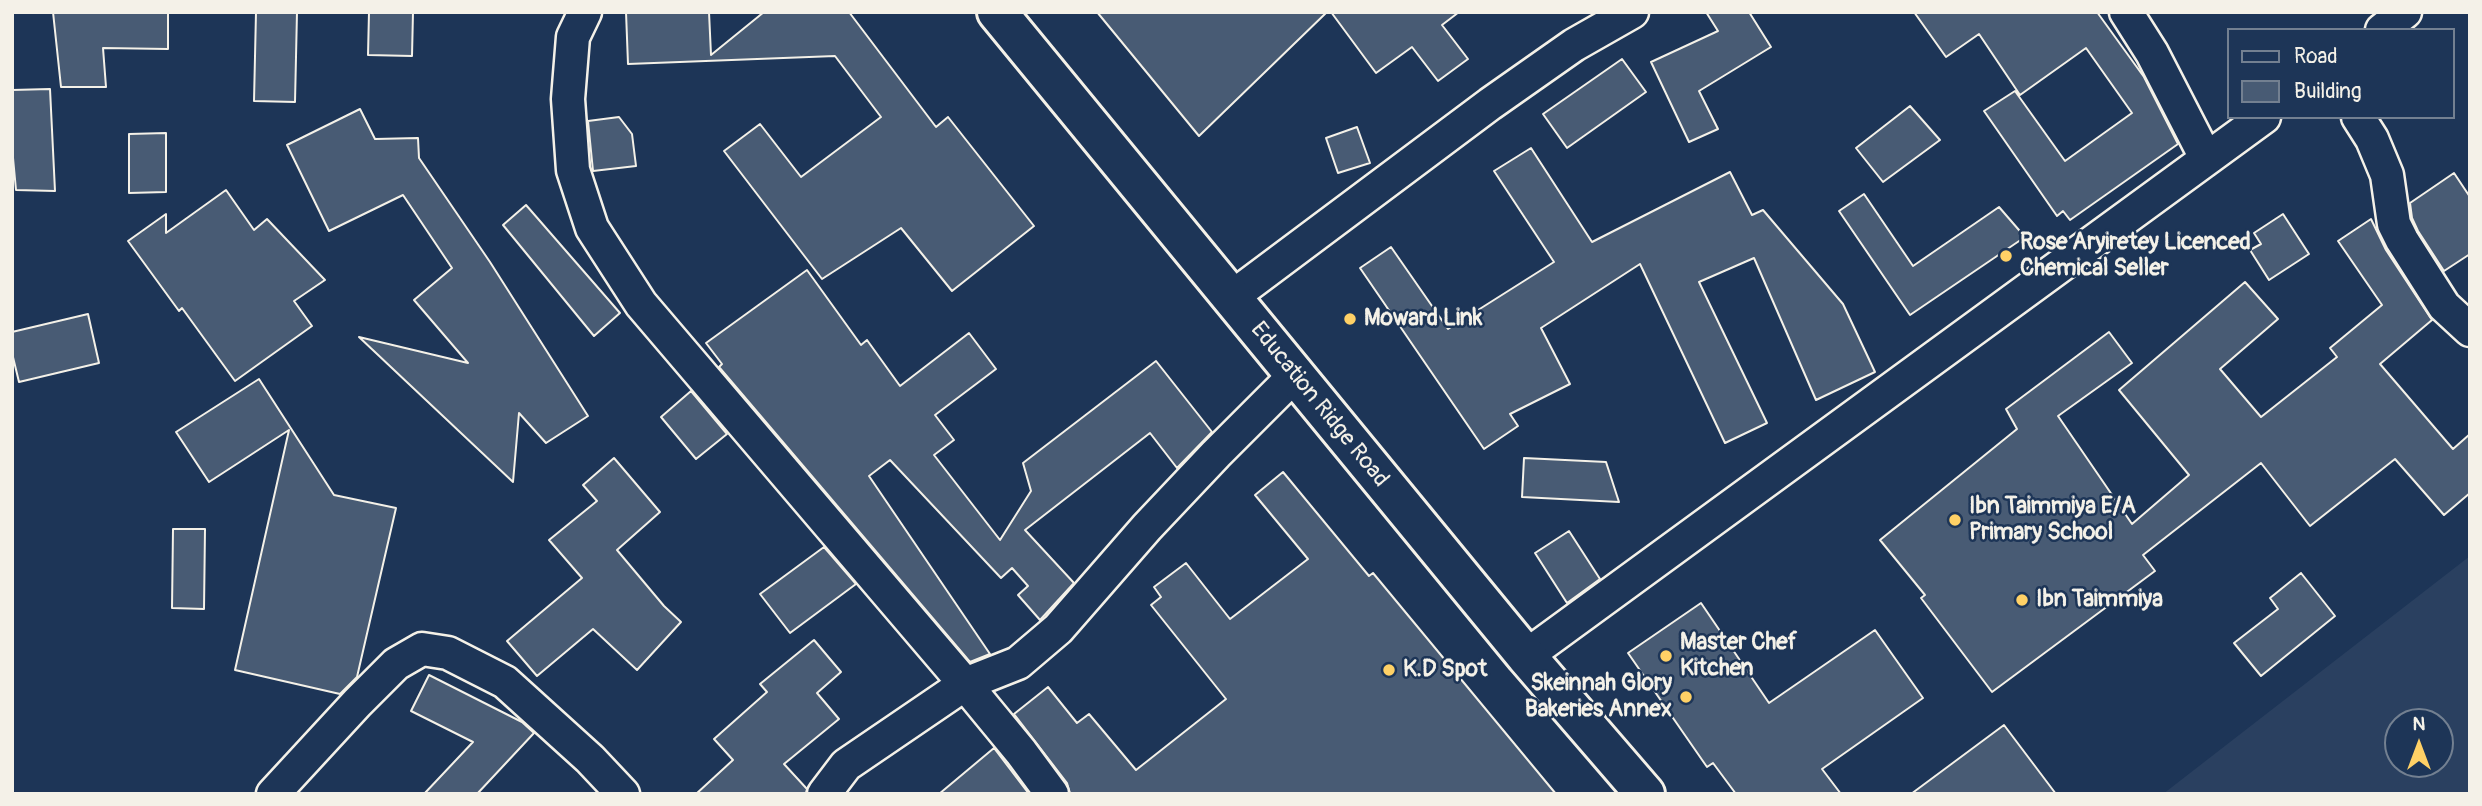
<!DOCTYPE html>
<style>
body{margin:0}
#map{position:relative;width:2482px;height:806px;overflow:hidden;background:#1d3557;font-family:Pangolin,sans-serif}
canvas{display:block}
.frame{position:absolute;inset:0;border:14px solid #f4f1e8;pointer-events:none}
.legend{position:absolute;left:2227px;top:28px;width:228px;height:91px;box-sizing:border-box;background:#1d3557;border:2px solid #738091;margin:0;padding:9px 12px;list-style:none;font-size:21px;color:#f4f1e8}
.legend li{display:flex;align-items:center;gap:14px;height:35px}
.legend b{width:35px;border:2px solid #738091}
.north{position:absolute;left:2384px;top:708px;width:70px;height:70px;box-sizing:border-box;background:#1d3557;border:2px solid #738091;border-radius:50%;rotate:0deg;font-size:19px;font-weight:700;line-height:28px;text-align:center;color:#f4f1e8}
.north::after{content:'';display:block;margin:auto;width:24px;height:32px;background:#ffd166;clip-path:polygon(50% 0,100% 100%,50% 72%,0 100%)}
</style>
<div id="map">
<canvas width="2482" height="806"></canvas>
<div class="frame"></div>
<ul class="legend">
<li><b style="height:9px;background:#1d3557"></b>Road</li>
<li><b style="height:19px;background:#485b74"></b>Building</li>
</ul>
<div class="north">N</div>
</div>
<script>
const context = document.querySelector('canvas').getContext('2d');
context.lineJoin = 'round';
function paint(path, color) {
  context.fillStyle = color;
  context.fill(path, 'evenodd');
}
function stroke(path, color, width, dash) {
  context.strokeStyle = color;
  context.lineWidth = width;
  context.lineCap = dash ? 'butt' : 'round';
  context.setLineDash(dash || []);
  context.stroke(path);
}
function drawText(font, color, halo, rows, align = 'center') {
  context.font = font + ' Pangolin,sans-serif';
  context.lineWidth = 5;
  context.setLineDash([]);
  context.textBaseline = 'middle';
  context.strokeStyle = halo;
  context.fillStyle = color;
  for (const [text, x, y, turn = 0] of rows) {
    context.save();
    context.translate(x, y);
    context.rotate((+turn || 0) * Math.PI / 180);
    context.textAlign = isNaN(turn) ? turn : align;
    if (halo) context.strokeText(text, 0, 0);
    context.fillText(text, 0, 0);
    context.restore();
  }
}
const built = new Path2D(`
 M2470,556V794H2163ZM2398,722H2440V764H2398Z`);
const building = new Path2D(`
 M53,12H168V49L103,48L106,87H61Z
 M256,12H297L295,102L254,101Z
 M369,12H413L412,56L368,55Z
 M626,12H709L711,55L764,12H849L936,127L948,117L1034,226L952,291L901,228L822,279L724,151L760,124L801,177L881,117L835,56L628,64Z
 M1097,12H1327L1199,136Z
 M1331,12H1459L1442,25L1468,59L1438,81L1412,47L1376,73Z
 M1706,12H1749L1771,47L1699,91L1718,129L1689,142L1651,62L1718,31Z
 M1914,12H2097L2144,77L2178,144L2070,220L2063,211L2057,216L1984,111L2015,91L2065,161L2132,113L2086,48L2020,95L1979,34L1946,57Z
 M1622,59L1646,92L1567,148L1543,114Z
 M50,89L55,191L16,190L12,147V90Z
 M1910,106L1940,140L1883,182L1856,148Z
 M360,109L375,139L418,138L419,158L490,262L588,416L546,443L519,413L513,482L359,337L468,363L414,300L452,268L403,195L329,231L287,145Z
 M619,117L632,134L636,166L593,171L588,121Z
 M1357,127L1370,163L1338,173L1326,138Z
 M166,133V192L129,193V134Z
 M1531,148L1592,242L1730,172L1752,215L1763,210L1843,304L1875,372L1816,400L1754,258L1699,282L1767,423L1725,443L1640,264L1541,328L1570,384L1510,414L1518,426L1484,449L1360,268L1391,247L1448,329L1554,262L1494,171Z
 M2454,173L2470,197V254L2444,271L2418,231L2412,218L2410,203Z
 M226,190L254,230L267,219L325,280L294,301L312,326L235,381L182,308L179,311L128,241L166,214V233Z
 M1864,194L1913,266L1999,207L2025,237L1910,315L1839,211Z
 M526,205L620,313L594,336L503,225Z
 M2283,214L2309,254L2269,280L2250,250L2261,244L2254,233Z
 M2371,219L2386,250L2432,320L2380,364L2453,449L2470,434V493L2444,515L2395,459L2310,526L2261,463L2143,555L2155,571L1992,692L1921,598L1925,595L1880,540L2017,429L2006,409L2109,332L2132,363L2058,416L2132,524L2189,475L2119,390L2245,282L2278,319L2220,369L2261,417L2337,357L2330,348L2382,305L2338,241Z
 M807,270L861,345L867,340L900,386L969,333L996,369L935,415L954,440L934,455L1000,540L1031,491L1023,463L1156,361L1212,432L1177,468L1150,433L1025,530L1074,583L1040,620L1018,595L1028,586L1012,568L1001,578L890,460L869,476L990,654L970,662L719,367L722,364L706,343Z
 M88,314L99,363L19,382L12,353V332Z
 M259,379L334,495L396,508L357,677L340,694L235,670L289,430L209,482L176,432Z
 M691,391L727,434L696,459L661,417Z
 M614,458L660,512L617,550L664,606L681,622L637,670L593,629L537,676L507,641L582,578L549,540L597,501L583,485Z
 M1524,458L1606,462L1619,502L1522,497Z
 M1283,472L1369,576L1373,573L1556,794H1070L1067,783L1014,714L1048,687L1077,723L1089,714L1136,770L1226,699L1151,605L1161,597L1154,587L1186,563L1230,619L1308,559L1255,495Z
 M173,529H205L204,609L172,608Z
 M1569,531L1600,579L1567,603L1535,553Z
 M824,547L856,584L790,633L760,594Z
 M2301,573L2335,616L2261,676L2234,643L2278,609L2270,598Z
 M1701,603L1769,703L1875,630L1923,698L1822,769L1841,794H1736L1713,763L1707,767L1628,653Z
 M814,640L841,672L817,693L839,719L784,764L807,789L806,794H696L733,760L714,739L767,692L760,684Z
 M429,675L522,722L534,733L477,794H424L473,742L411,711Z
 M2004,725L2056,794H1911Z
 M994,748L1029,794H939Z`);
const minor = new Path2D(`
 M585,12L573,37L568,99L573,170L592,228L641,304L965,684L1021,752L1052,794
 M2126,12L2152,53L2206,158
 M2382,30L2405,12
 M2358,117L2372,139L2387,175L2394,224L2402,240L2444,306L2470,330
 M1232,297L1490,104L1574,45L1632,12
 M1526,656L2264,117
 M273,794L357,703L396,664L422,649L448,653L505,682L590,759L623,794
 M824,794L846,765L965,684L1018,663L1058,629L1147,527L1216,454L1294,376`);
const secondary = new Path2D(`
 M997,12L1526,656L1645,794`);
const markers = [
 [2006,256,7,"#ffd166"],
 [1350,319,7,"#ffd166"],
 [1955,520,7,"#ffd166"],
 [2022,600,7,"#ffd166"],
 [1666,656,7,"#ffd166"],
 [1389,670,7,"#ffd166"],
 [1686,697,7,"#ffd166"]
];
const poiNames = [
 ["Rose Aryiretey Licenced",2020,243],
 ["Chemical Seller",2020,269],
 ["Moward Link",1364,319],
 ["Ibn Taimmiya E/A",1969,507],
 ["Primary School",1969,533],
 ["Ibn Taimmiya",2036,600],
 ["Master Chef",1680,643],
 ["Kitchen",1680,669],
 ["K.D Spot",1403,670],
 ["Skeinnah Glory",1672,684,"right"],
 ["Bakeries Annex",1672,710,"right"]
];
const streetNames = [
 ["Education Ridge Road",1319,405,51]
];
paint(built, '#2a4060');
paint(building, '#485b74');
stroke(building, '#f4f1e8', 2);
stroke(minor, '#f4f1e8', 37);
stroke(secondary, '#f4f1e8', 44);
stroke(minor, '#1d3557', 32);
stroke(secondary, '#1d3557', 38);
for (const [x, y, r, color] of markers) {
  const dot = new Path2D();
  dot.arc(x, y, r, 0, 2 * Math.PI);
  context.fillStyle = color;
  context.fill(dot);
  stroke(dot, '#1d3557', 2.5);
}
drawText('bold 23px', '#f4f1e8', '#1d3557', poiNames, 'left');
drawText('23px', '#f4f1e8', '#1d3557', streetNames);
</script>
